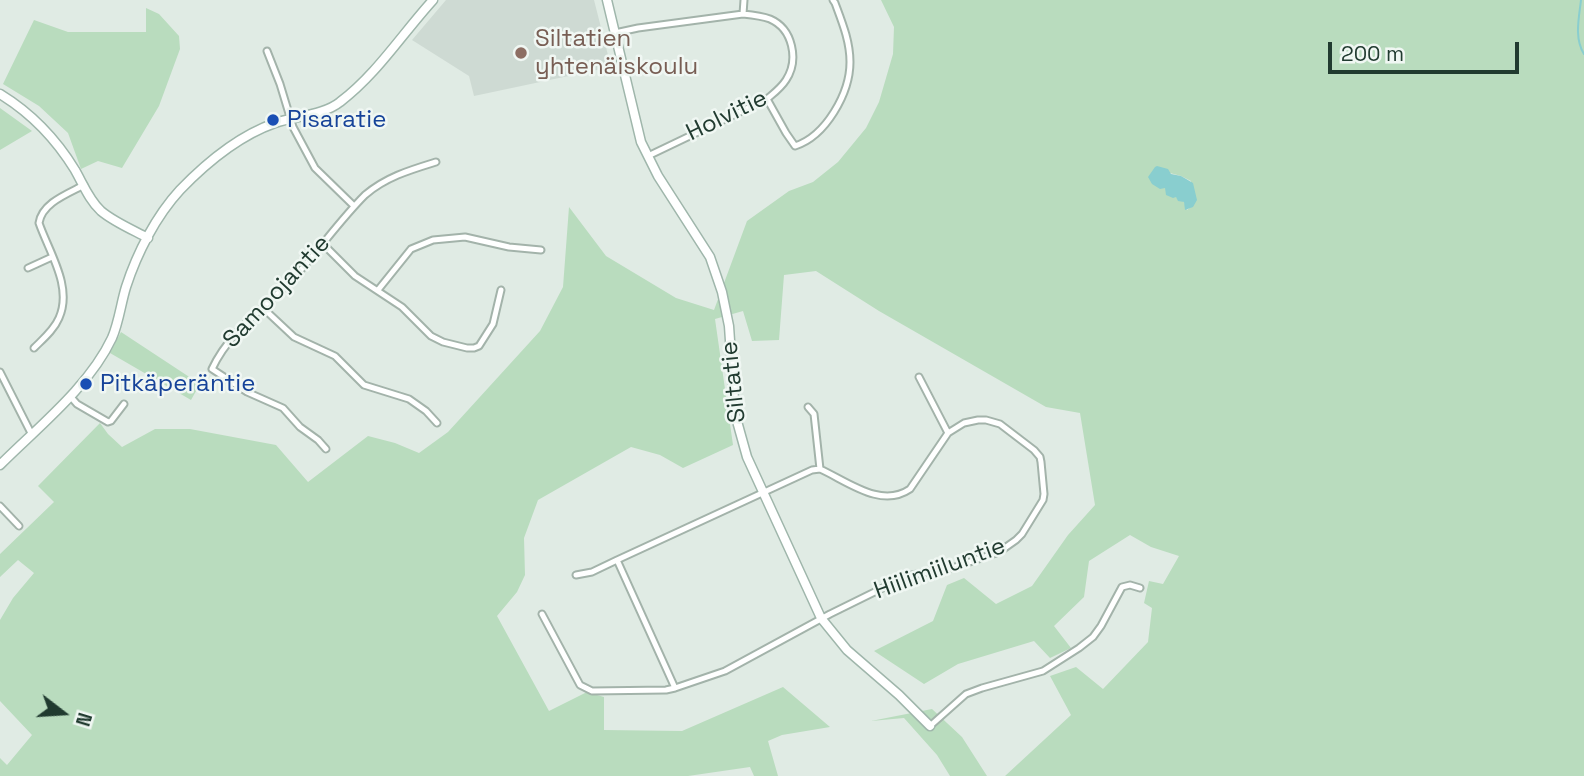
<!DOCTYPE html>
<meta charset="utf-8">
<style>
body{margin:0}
#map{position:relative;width:1584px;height:776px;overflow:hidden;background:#e0ebe4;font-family:"Space Grotesk",sans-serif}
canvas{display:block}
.north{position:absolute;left:28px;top:678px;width:70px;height:70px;-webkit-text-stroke:5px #f0f7f3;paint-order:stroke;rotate:107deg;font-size:19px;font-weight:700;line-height:28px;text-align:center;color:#213b30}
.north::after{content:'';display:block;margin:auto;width:24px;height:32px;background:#213b30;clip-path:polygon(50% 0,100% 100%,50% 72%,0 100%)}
.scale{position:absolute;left:1328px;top:42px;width:191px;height:32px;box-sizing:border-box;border:4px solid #213b30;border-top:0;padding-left:9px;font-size:21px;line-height:24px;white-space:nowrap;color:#213b30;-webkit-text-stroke:5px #f0f7f3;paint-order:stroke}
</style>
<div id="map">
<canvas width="1584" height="776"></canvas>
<div class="north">N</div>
<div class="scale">200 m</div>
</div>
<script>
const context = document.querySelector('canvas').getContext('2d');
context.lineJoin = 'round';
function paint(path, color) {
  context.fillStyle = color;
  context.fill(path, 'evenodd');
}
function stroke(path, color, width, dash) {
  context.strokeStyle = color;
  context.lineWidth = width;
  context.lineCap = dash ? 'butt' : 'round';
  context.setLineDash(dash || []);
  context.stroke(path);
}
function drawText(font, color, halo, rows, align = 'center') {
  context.font = font + ' "Space Grotesk",sans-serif';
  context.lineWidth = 5;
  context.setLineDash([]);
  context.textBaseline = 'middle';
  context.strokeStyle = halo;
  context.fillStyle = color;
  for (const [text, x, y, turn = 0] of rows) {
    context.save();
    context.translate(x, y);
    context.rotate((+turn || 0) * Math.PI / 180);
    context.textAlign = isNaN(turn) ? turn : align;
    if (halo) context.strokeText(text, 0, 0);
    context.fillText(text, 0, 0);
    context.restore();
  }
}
const built = new Path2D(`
 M446,0H594L611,67L474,96L469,76L412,40Z`);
const green = new Path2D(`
 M881,0H1584V776H1005L1071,715L1050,676L1076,667L1103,689L1148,642L1152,608L1144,603L1149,581L1163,584L1179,556L1151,547L1130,535L1089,561L1084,597L1054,626L1071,648L1050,658L1034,641L958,664L924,684L874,651L933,621L947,585L964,578L996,604L1032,586L1068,535L1095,505L1080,413L1046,407L879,311L816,271L784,275L779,340L752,341L743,311L715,319L733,445L683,468L660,455L631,447L538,500L524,538L525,575L517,592L497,616L549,711L587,692L604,697V730L682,731L783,687L830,727L782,735L768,741L778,776H754L750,767L688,776H0V758L7,765L32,735L0,701V620L13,598L34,573L18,560L0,577V554L54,502L38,486L100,423L108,434L122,447L155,429H190L276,445L308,482L368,436L395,443L419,453L448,432L540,331L563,287L569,207L606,256L676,298L714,310L747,221L789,191L813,182L838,162L866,128L879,102L893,54L894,27ZM1170,173L1181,176L1191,181V207L1187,210L1184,202L1167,191L1165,187Z
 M146,8L159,14L179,36L180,49L159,106L122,168L98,161L81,169L68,133L39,106L3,84L34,20L68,32H146Z
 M0,108L32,131L0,150Z
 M121,332L200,384L191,400L110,353Z
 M932,709L962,737L987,776H950L937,755L904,718L871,721Z`);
const water = new Path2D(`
 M1157,166L1168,169L1171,174L1181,176L1193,183L1197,200L1193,207L1185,210L1184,202L1178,201L1176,197L1173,198L1166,195L1165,188L1160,189L1152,184L1148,177L1155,167Z`);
const stream = new Path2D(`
 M1581,0C1579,18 1574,38 1584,54`);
const street = new Path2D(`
 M743,14L744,0
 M615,33L638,28L743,14C753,15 762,16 770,19C793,29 799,60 786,80C781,88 774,93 767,99L648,156
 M267,51L280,84L293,127L315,168L354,206
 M767,99L786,133L795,146C826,136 850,93 850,62C850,41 842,22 835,3L833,0
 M323,244L355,276L402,307L431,336L443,342L467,348H474L479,346L493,324L501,290
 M28,268L52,257
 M378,290L411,249L433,240L465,237L509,247L541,250
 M263,308L294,337L335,356L364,385L409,399L426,411L437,423
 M34,348C43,339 54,330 59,318C73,287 49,252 39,223C42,203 67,194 84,185
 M0,372L32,435
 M919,377L948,433
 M70,396L77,404L108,422L111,421L124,404
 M808,407L814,414L820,469
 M978,420H986L1000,424L1034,450L1040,457L1041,462L1044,494L1043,500L1022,534L1016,540L999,552L955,567L907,576L830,614L725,671L675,688L617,560L812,470L820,469C847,481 881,509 910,489L948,433L964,423Z
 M326,449L318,440L300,427L283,408L247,392L212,369C229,332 263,309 291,281C317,253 339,221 365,195C386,177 410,170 436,162
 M0,506L19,526
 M576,575L592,572L617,560
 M542,614L580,685L592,691L666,690L675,688
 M930,726L966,694L982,688L1043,671L1079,648L1093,637L1101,626L1122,587L1130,585L1140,588`);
const secondary = new Path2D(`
 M607,0L641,142L658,176L710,257L722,292L729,326L735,414L747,457L821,618L847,650L899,695L930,726
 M0,94C31,113 56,139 75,170C83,184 89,200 101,211C114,222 133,230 148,238
 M0,465C38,427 89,387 112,338C119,322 121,303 126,287C137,253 156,216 180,190C207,162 238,136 275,123C295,116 324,115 340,102C377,74 402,34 433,0`);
const markers = [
 [521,53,7,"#8d6e63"],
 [273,120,7,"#1a4fb4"],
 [86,384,7,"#1a4fb4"]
];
const educationNames = [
 ["Siltatien",535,39],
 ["yhtenäiskoulu",535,67]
];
const streetNames = [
 ["Holvitie",727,116,-26],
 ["Samoojantie",277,292,-47],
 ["Siltatie",734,382,-96],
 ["Hiilimiiluntie",940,569,-20]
];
const transitNames = [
 ["Pisaratie",287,120],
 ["Pitkäperäntie",100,384]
];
paint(built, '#cedad3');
paint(green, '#b9dcbe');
paint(water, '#89cecf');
stroke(stream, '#89cecf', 2);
stroke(street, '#a3b3aa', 9);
stroke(secondary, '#9fb6ab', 11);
stroke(street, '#fff', 5);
stroke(secondary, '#fff', 8);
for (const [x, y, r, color] of markers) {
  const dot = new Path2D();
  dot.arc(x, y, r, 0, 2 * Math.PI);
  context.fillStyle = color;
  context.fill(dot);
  stroke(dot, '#f0f7f3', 2.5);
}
drawText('24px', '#785e54', '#f0f7f3', educationNames, 'left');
drawText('24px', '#213b30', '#f0f7f3', streetNames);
drawText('24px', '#164399', '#f0f7f3', transitNames, 'left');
</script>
